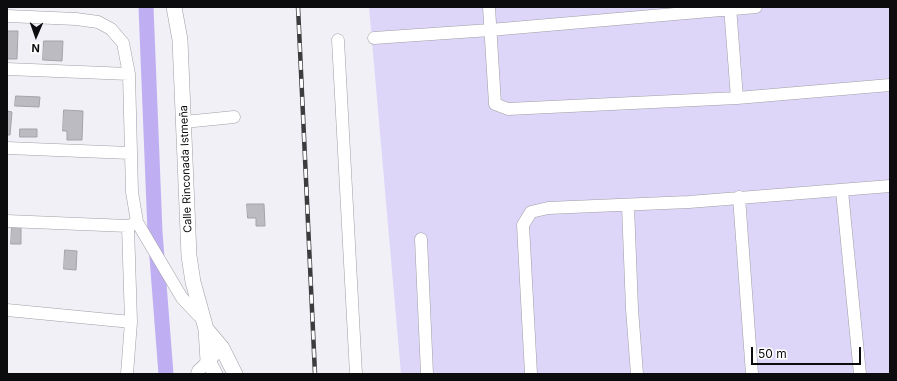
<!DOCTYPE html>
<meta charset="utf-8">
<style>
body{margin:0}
#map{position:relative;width:897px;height:381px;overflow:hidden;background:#f1f0f6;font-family:Inter,sans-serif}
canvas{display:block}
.frame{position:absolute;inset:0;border:8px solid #0c0c0e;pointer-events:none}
.north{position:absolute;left:16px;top:16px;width:40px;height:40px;-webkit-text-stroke:3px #fff;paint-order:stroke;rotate:182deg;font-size:11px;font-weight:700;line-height:16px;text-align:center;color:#0c0c0e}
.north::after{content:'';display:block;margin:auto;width:14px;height:18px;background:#0c0c0e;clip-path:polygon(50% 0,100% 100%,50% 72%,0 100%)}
.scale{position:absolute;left:751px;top:347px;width:110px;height:18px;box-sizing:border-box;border:2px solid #0c0c0e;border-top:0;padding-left:5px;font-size:12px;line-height:14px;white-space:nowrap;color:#0c0c0e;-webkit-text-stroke:3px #fff;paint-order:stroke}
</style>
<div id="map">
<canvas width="897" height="381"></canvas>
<div class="frame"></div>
<div class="north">N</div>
<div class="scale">50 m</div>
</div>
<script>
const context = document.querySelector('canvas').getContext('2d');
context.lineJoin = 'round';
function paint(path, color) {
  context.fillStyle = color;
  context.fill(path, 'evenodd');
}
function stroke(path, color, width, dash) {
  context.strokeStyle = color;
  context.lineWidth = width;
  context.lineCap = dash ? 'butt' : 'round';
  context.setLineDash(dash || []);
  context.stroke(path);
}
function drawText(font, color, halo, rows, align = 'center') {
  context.font = font + ' Inter,sans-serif';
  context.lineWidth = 3;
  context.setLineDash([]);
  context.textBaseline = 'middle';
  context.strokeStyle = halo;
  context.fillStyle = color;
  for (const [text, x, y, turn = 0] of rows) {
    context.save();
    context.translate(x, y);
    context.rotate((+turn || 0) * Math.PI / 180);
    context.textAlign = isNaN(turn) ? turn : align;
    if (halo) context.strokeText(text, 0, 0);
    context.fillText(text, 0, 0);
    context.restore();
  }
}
const green = new Path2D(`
 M369,7H890V374H401Z`);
const canal = new Path2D(`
 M146,7L155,232L166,374`);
const building = new Path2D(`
 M7,31H18L17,59H7Z
 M44,41H63L62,61L43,60Z
 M16,96L40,97L39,107L15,106Z
 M64,110L83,111L82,140H67V131H63Z
 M7,111L12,112L10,135H7Z
 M20,129H37V137H20Z
 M247,204H264L265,226H256V218H248Z
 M12,226H21V244H11Z
 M65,250L77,251L76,270L64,269Z`);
const minor = new Path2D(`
 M489,7L495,104L508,109L737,98
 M730,7L737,98L890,85
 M7,16L76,19L98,22L111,29L123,43L129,74L132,192L137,222L182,298L204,321
 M374,38L490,30L756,7
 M338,40L356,374
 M7,69L129,74
 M184,122L234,117
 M7,148L130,153
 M842,191L860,374
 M739,197L752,374
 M628,206L632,309L637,374
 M7,221L128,226L136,223
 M421,239L427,374
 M7,310L131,322
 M127,374L131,322L128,226
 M197,374L198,371L222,348
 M531,374L523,225L531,212L548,208L689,202L890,186`);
const tertiary = new Path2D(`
 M174,7L180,40L189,256L193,282L206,329L208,361L215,374
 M206,329L222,348L235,374`);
const rail = new Path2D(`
 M298,7L315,374`);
const streetNames = [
 ["Calle Rinconada Istmeña",186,169,-92]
];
paint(green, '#ded6f9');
stroke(canal, '#bfaff2', 15);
paint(building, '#bcbbc1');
stroke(building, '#a4a3a8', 1);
stroke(minor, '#9f9ea4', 13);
stroke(tertiary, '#9f9ea4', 16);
stroke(minor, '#fff', 12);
stroke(tertiary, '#fff', 15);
stroke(rail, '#3c3c3f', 4.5);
stroke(rail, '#fff', 3, [9]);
drawText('11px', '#0c0c0e', '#fff', streetNames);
</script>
